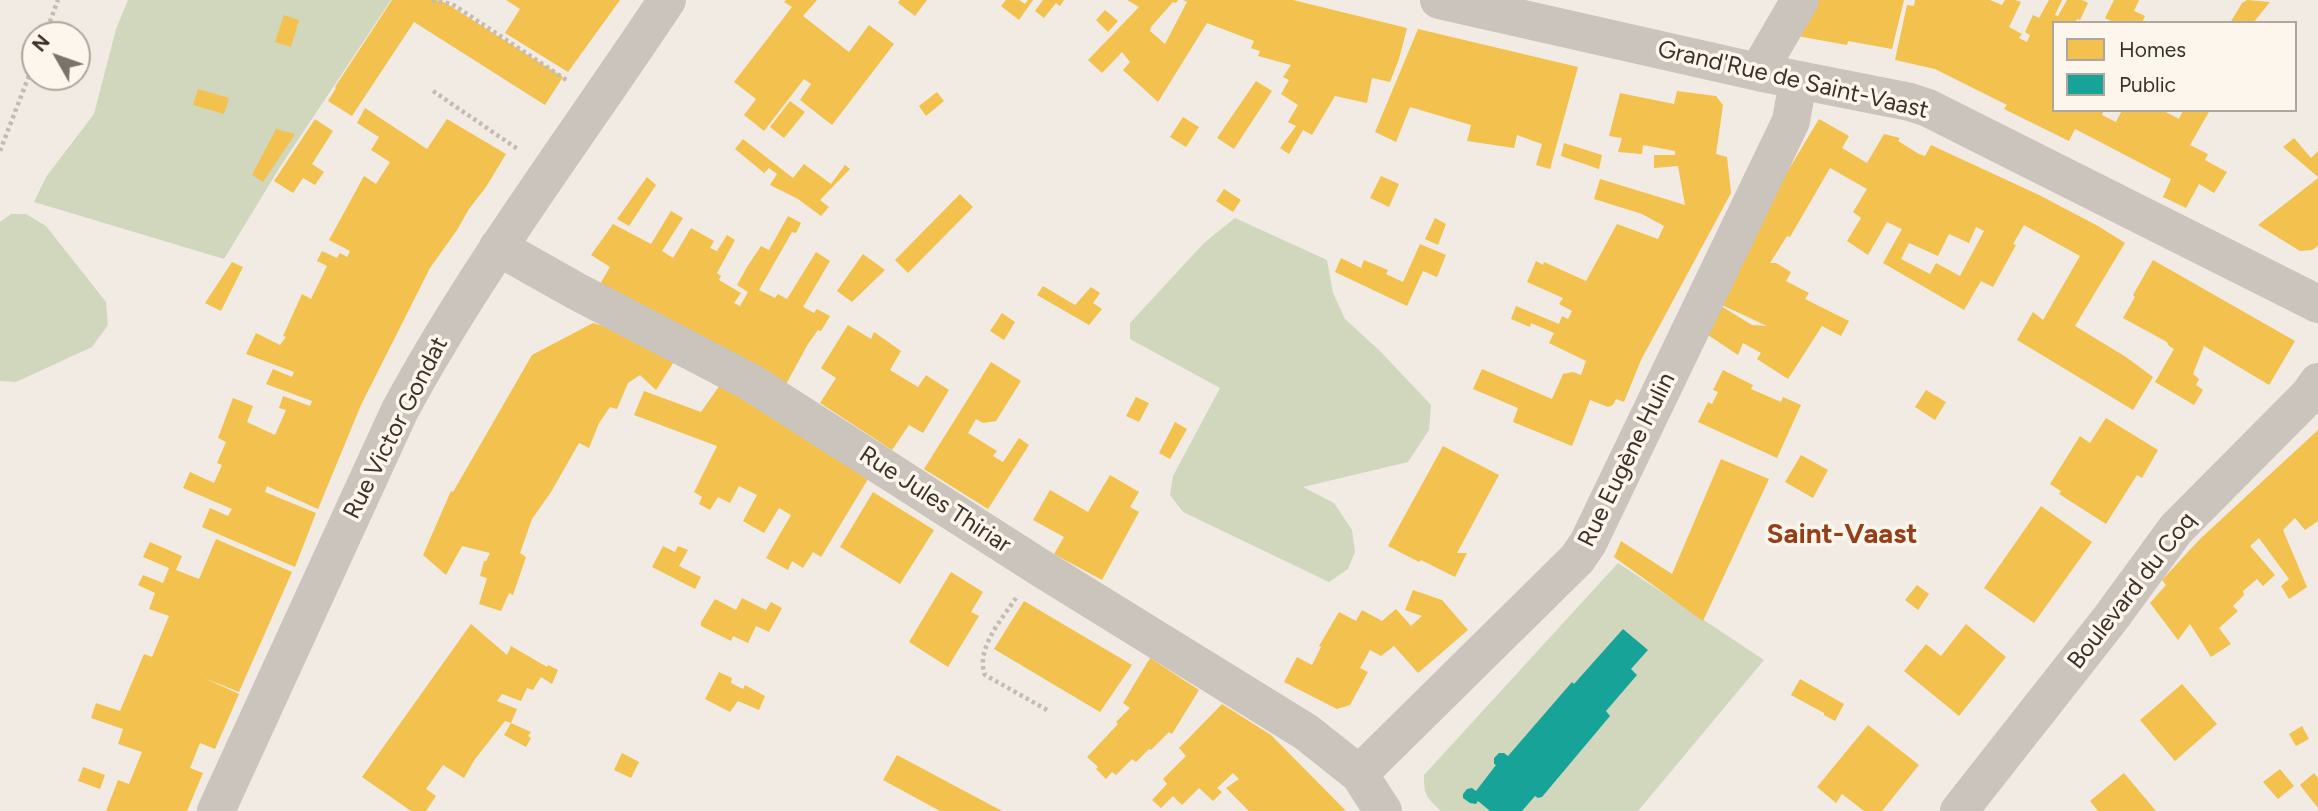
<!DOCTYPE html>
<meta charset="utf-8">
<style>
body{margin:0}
#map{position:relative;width:2318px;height:811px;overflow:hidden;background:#f1ebe4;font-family:Figtree,sans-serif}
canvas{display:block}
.legend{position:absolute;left:2052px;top:21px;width:245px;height:91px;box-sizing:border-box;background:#fcf6ed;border:2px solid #afa79f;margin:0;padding:9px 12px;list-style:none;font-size:21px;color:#3c312a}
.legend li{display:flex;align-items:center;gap:14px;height:35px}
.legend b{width:35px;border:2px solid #afa79f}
.north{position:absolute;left:21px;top:21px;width:70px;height:70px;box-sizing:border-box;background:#fcf6ed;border:2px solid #afa79f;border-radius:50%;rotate:310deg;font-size:19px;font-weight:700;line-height:28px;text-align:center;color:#3c312a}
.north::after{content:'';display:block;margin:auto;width:24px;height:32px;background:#7b726b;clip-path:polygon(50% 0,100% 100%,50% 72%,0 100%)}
</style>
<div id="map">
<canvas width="2318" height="811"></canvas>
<ul class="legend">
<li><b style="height:19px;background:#f2c14e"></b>Homes</li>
<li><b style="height:19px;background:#17a398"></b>Public</li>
</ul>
<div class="north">N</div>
</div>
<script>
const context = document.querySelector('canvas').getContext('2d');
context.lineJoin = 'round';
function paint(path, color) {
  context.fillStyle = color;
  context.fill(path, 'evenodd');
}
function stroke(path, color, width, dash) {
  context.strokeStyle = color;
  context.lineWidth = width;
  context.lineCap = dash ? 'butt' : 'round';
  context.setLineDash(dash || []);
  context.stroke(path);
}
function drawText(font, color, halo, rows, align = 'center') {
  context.font = font + ' Figtree,sans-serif';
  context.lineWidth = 7;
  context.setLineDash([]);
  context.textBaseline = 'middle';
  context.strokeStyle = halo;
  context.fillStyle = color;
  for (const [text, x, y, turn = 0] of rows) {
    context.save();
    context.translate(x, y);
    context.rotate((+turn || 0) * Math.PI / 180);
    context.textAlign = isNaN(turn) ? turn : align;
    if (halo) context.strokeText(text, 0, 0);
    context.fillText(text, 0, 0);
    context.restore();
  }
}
const green = new Path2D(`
 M128,0H391L280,167L224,259L34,202L46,177L94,114L116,29Z
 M11,214H26L46,226L106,302L108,325L92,347L16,382L0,381V222Z
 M1235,218L1327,260L1333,293L1345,319L1380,351L1431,405L1429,430L1408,462L1303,487L1334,503L1352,530L1355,552L1348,569L1329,582L1183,512L1170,495L1173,476L1220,388L1130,339V323L1204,243Z
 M1618,563L1764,660L1638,811H1441C1426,797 1424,795 1424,775Z`);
const homes = new Path2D(`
 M392,0H436L444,2L563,77L545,105L414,22L352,116L328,101L336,88L335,87Z
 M506,0H620L568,72L505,33L520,9Z
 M786,0H817L803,16L849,52L869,25L894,44L832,125L800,100L811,84L804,79L764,131L744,115L756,99L734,82L792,7L784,2Z
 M900,0H927L915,16L898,3Z
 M1006,0H1019L1025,4L1028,0H1033L1019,20L1001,6Z
 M1043,0H1064L1060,6L1056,3L1044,18L1035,11Z
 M1127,0H1178L1176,3L1173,2L1151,27L1150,31L1165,44L1187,2L1183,0H1293L1407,28L1399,59L1390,82L1372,78L1367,103L1335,96L1312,135L1303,130L1289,154L1280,148L1296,126L1288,122L1298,105L1281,94L1289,80L1283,77L1291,65L1258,56L1260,51L1251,48L1254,41L1207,23L1158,102L1123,70L1130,62L1122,52L1102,73L1088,60L1139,7Z
 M1803,0H1904L1892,49L1848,41L1847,45L1797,36Z
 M1915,0H1990L2002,5L2005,0H2015L2021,2L2009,27L2022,34L2019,38L2027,42L2030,35L2025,32L2033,15L2039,18L2049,0H2062L2055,15L2058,16L2067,0H2082L2088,3L2080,20L2077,19L2075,23H2054V110H2104L2102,115L2116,122L2122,110H2162L2179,119L2183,110H2210L2190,145L2208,154L2205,160L2227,172L2214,193L2199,184L2186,208L2163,197L2171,179L2104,144L2075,129L2069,141L2004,109L2007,105L1935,69L1895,60L1907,5L1914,6Z
 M2114,0H2139L2134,11L2145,16L2142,23H2115L2105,18Z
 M2247,0L2270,2L2253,23H2230L2242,3Z
 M1105,10L1118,21L1108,32L1096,20Z
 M284,15L299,20L291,47L275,42Z
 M1418,29L1578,67L1550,169L1536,165L1542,144L1517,135L1514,148L1467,141L1471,125L1410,107L1396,142L1375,132Z
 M1256,81L1272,91L1234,149L1217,138Z
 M198,89L229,98L224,114L193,105Z
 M1677,91L1716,96L1723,105L1716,154L1727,157L1731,193L1641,360L1624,402L1616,399L1613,405L1608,407L1590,400L1572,446L1513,422L1518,408L1473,389L1482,369L1552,399L1563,374L1573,372L1581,375L1586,361L1549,343L1554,333L1531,323L1530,327L1511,319L1516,306L1559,324L1562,316L1568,319L1572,311L1559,304L1563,298L1527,282L1536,261L1543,265L1544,262L1586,281L1617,224L1658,239L1664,226L1642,214L1594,199L1600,179L1685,205L1678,166L1654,168V155H1675V151L1643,145L1642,154L1618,152L1622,138L1609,136L1620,93L1674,104Z
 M937,92L944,101L926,116L919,106Z
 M790,101L805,112L784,138L770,127Z
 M365,108L427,149L447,119L506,154L486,187L469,209L457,230L430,268L361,405L318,509L267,486L265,492L316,513L295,567L202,527L210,508L228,516L232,509L183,488L190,472L214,483L222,465L217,463L226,442L218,438L233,398L253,406L247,422L275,435L286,410L279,408L283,396L310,406L312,401L266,384L273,369L292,377L294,372L246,354L256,333L280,345L286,337L283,336L302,294L311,299L327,266L317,261L322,251L337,258L340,253L347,257L350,251L329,240L364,176L376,184L390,162L371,150L379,137L357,123Z
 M1183,117L1199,127L1186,147L1170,137Z
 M315,119L333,131L312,164L324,172L315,185L303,178L293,193L274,181Z
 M1819,119L1849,136L1842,148L1867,163L1884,134L1900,138L1898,141L1919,154L1925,156L1931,145L2039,195L2098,226L2125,243L2075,326L2126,357L2153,377L2133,410L2017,340L2033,312L2043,320L2080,256L2024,225L2013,244L2016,245L1993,287L1981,281L1964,310L1883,263L1902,229L1887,222L1868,255L1847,241L1861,218L1853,212L1867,189L1830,168L1790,237L1787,236L1770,263H1776L1791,272L1786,281L1809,293L1805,299L1849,321L1841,336L1822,326L1788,379L1757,359L1761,353L1743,343L1738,355L1708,335L1721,306L1752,325L1767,326L1722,305L1759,219ZM1976,227L1984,231L1960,276L1936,263L1930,274L1901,259L1909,243L1938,256L1949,234L1969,243Z
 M276,129L295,134L263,182L252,175Z
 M2294,138L2311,158L2318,151V177L2283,147Z
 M743,139L793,178L804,164L831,184L845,165L850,169L820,200L829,207L821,216L798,199L770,185L777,174L769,168L764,173L735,149Z
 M1564,143L1602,155L1599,169L1561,156Z
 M1381,176L1399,184L1389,207L1370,198Z
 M647,177L656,185L629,226L617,219Z
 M2318,178V246L2312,250L2300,251L2258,225Z
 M1224,189L1241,200L1233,212L1216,201Z
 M960,194L973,207L908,273L895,260Z
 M671,211L683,218L662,251L673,258L691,228L714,241L710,248L717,251L727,235L735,240L717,273L721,276L719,280L741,293L734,303L740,306L748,292L737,285L747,267L761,246L769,250L788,216L801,223L796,233L792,232L759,290L775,298L778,294L787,299L816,252L830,261L803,307L814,313L817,309L830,316L821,331L818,330L808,344L785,386L600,284L610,267L591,255L613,224L651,244Z
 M1435,218L1446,224L1438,245L1425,239Z
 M1420,244L1446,255L1437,277L1423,271L1407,306L1335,272L1341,258L1361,268L1364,260L1388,270L1386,274L1403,282Z
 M863,254L885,270L852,302L837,291Z
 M2153,260L2295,341L2269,385L2204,346L2193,374L2199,379L2196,385L2203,390L2194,405L2155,382L2174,349L2169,346L2167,342L2123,318L2135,297L2133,295Z
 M232,262L243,267L221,311L205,303Z
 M1043,286L1075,305L1091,287L1100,293L1093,303L1102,309L1089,325L1037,295Z
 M1002,313L1015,322L1004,340L990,331Z
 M593,323L636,336L675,360L656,390L640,375L628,383L617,409L610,407L599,423L589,448L579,443L551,492L532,519L520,553L526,557L513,595L509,593L501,611L479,604L487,578L480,576L484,561H486L490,553L462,546L446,575L423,555L451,491L453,492L532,355Z
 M848,325L871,339L874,332L901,351L890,370L918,387L926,375L949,390L923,433L909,425L892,450L820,403L836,378L821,368Z
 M991,362L1021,381L996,421L983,423L976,419L968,433L997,451L993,456L1003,462L1019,438L1029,445L988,509L924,469Z
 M1723,370L1753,385L1751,389L1781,402L1783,397L1801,405L1777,458L1698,422L1708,402L1712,404L1718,392L1713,390Z
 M720,385L868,479L821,557L813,552L803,568L792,561L788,570L766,558L791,515L779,508L764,533L743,521L757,495L739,486L730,503L718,497L710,510L699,504L702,497L694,492L717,446L634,415L644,391L701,412Z
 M1926,390L1946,402L1935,420L1915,407Z
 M1136,397L1149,403L1139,422L1126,416Z
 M2106,418L2158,450L2142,478L2137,475L2106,524L2059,494L2061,491L2050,484L2080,436L2090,443Z
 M1175,422L1187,429L1170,459L1159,453Z
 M2318,430V521L2305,530L2295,518L2283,530L2307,587L2289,599L2281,586L2289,579L2259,538L2250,546L2275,575L2263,586L2257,579L2243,591L2244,595L2233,606L2238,611L2219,628L2231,644L2211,657L2190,624L2178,640L2150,603L2166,585L2162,580L2200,539Z
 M1443,446L1499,475L1457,553H1467L1455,577L1421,560L1419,562L1388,546Z
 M1801,455L1828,470L1813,498L1785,482Z
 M1721,459L1769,479L1703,621L1614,557L1621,541L1672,574Z
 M1110,475L1139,492L1130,507L1139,512L1102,580L1054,554L1064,537L1033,520L1050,490L1088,512Z
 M873,492L934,530L900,584L840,547Z
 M2041,506L2092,542L2034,623L1984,588Z
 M216,539L292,572L239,692L204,678L239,694L215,749L200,743L190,768L203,773L187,811H106L118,780L129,784L142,752L118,744L123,729L91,718L96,703L120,711L144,654L152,657L169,616L149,609L155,593L138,585L143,575L163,583L169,568L143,557L150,542L182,556L176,570L199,579Z
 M663,546L675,552L678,546L688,550L679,566L701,577L695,589L652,567Z
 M951,572L983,592L971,612L979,616L948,667L909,642Z
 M1917,585L1929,594L1918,610L1905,600Z
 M1413,590L1442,600L1468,630L1418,673L1394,646L1381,656L1370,650L1360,668L1368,672L1350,705L1337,709L1284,682L1297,657L1312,665L1321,647L1319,646L1339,612L1356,621L1362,610L1382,621L1396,609L1411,626L1422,616L1405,610Z
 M742,598L766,610L771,602L782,608L769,632L756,626L748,643L733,636L731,641L701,626V622L715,599L736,610Z
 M1024,601L1132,665L1100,712L994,649Z
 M471,624L507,655L511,646L547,667L548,665L558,670L552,684L541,677L533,690L527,688L521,701L502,694L497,701L517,709L511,723L505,721L475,759L464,778L443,765L426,789L436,796L426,811H411L362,777Z
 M1966,624L2006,657L1959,716L1904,671L1926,644L1941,656Z
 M1150,658L1199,690L1172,734L1169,732L1151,750L1149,749L1136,762L1132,759L1116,775L1112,772L1106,779L1096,769L1098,767L1087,757L1118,724L1116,722L1130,708L1123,703Z
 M719,672L732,678L731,683L743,689L745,685L765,696L759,710L738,701L730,712L705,699Z
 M1800,679L1844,704L1835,721L1824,715V713L1791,695Z
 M2182,684L2217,724L2175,761L2140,720Z
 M1222,704L1271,735L1346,811H1249L1226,788L1239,779L1233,773L1217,788L1222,792L1213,801L1199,788L1182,805L1173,796L1161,808L1152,800L1167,784L1163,779L1186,756L1179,748Z
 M511,723L531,732L528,736L531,738L526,747L504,735Z
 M1868,725L1919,765L1882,811H1864L1842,794L1836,803L1817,787Z
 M2302,726L2309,739L2296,746L2289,734Z
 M622,753L639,762L631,778L614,770Z
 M897,755L1002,811H940L883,780Z
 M83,767L105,775L100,789L78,781Z
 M2280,769L2294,786L2278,799L2263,782Z
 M2124,773L2156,811H2098L2090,801Z
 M2314,773L2318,778V808L2300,785Z`);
const public = new Path2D(`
 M1623,629L1648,650L1631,669L1637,675L1606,711L1610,716L1542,797L1538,798L1535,796L1522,811H1490L1478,801L1476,804L1470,803L1463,798V794L1467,789L1472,788L1476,791L1496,765L1494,764V758L1499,753H1504L1508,756L1572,682L1574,684Z`);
const path = new Path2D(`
 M432,0L452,4L568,81
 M45,35L58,0
 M433,91L519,150
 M0,151L35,60
 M1016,598C1002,619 975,649 985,675L1049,711`);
const minor = new Path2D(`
 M1439,0L1758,72L1910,102L1928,108L2318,304
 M1758,72L1800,0
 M498,247L576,291L750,382L1039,567L1306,732L1359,774L1383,811
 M1359,774L1577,559L1588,543L1791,121L1798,81
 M216,811L400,410C478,266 577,136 667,0
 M1959,811L2110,619L2176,529L2309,395L2318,382`);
const streetNames = [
 ["Grand'Rue de Saint-Vaast",1793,80,13],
 ["Rue Victor Gondat",396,428,-63],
 ["Rue Eugène Hulin",1627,460,-64],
 ["Rue Jules Thiriar",935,500,33],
 ["Boulevard du Coq",2132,591,-52]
];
const quarterNames = [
 ["Saint-Vaast",1842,535]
];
paint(green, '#d1d7bd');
paint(homes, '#f2c14e');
paint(public, '#17a398');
stroke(path, '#c3bcb5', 4.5, [3.5, 3.5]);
stroke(minor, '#cac4bd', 38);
drawText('24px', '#3c312a', '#fcf6ed', streetNames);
drawText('bold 28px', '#953e19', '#fcf6ed', quarterNames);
</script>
